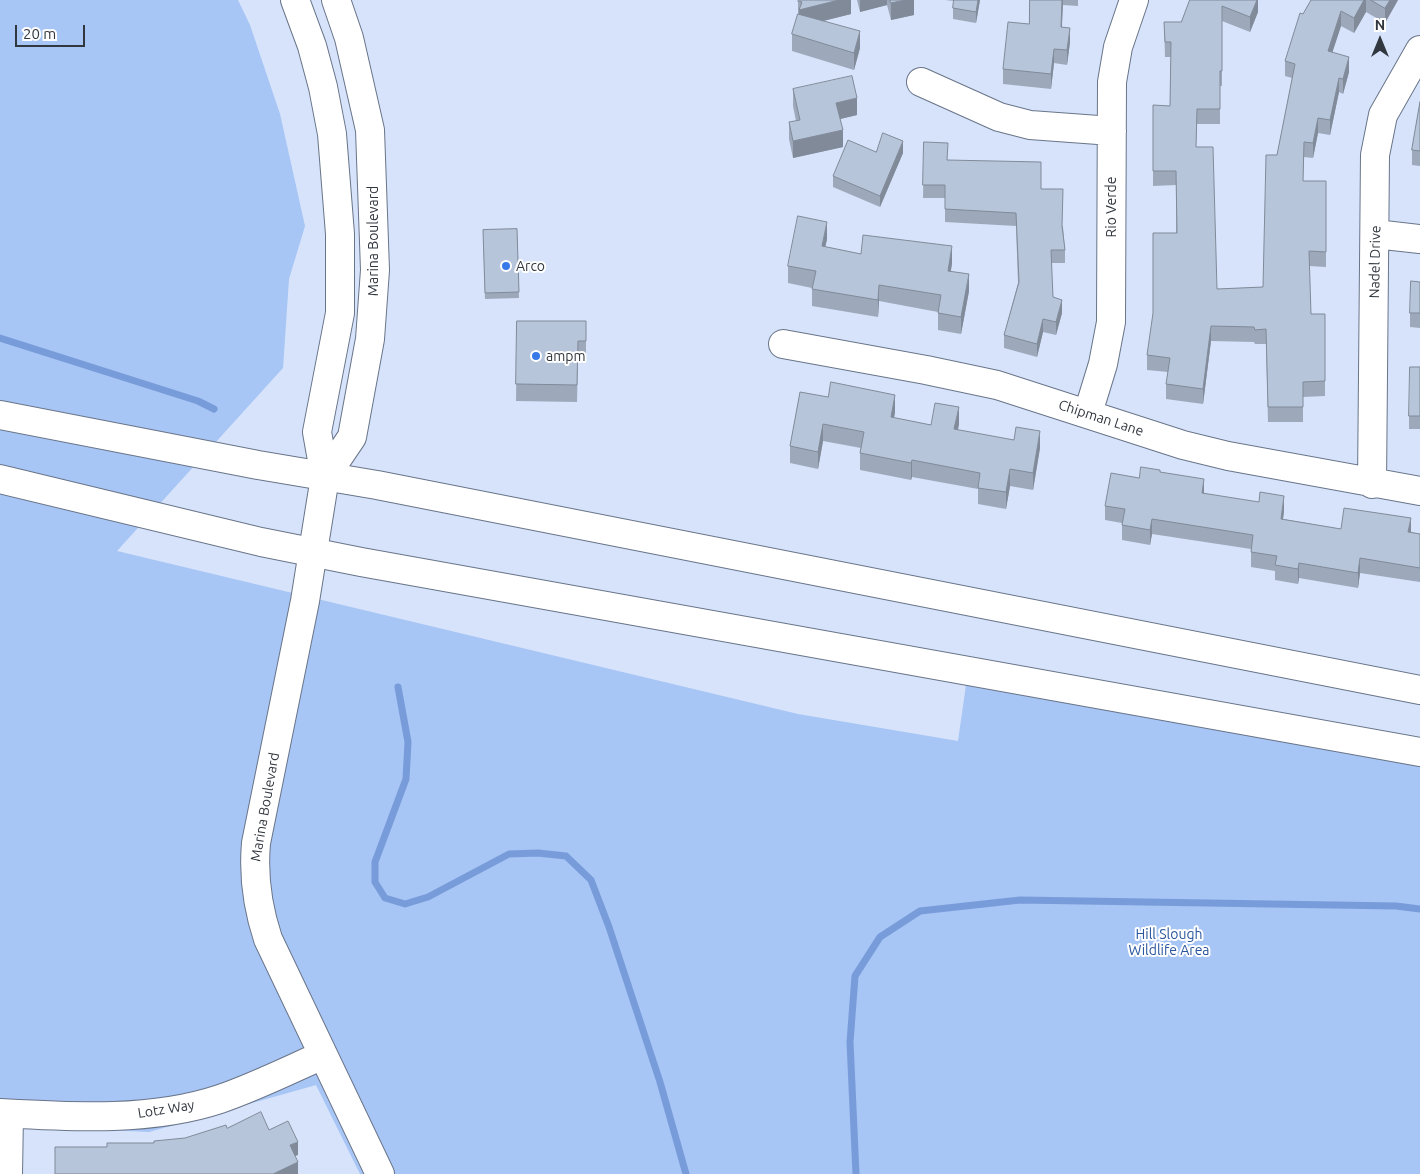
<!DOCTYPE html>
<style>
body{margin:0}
#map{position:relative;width:1420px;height:1174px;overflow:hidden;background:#d6e3fa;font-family:Ubuntu,sans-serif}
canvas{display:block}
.north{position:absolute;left:1355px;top:15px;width:50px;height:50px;-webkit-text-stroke:4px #fff;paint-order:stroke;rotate:0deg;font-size:14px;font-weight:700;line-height:20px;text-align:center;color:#31373f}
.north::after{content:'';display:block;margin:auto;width:18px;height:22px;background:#31373f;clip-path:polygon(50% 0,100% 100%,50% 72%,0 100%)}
.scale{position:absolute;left:15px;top:25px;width:70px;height:22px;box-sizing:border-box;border:2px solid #31373f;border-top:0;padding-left:6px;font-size:15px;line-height:18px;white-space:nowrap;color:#31373f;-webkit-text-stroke:4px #fff;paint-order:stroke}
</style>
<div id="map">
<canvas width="1420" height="1174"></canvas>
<div class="north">N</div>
<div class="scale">20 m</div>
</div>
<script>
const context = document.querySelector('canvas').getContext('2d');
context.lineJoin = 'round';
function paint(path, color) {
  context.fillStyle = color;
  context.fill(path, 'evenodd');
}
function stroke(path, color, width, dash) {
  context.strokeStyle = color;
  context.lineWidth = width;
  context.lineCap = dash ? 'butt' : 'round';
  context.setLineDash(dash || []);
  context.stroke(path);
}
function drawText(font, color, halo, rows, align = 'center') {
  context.font = font + ' Ubuntu,sans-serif';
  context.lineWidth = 4;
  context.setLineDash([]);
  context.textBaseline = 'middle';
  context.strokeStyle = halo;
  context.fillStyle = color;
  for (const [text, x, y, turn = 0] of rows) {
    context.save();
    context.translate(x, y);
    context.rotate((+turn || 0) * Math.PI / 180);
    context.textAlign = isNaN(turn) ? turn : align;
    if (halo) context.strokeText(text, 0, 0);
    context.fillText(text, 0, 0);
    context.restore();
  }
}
const green = new Path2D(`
 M0,0H238L250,25L280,114L305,226L289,279L283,368L117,551L798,714L958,741L968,671L1420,752V1174H360L316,1085L149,1132L0,1125Z`);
const stream = new Path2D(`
 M0,338L198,401L214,409
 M398,687L408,742L406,779L375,862V882L385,898L405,904L428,897L509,854L538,853L566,856L591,880L609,927L660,1082L686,1174
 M856,1174L850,1042L855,976L880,937L920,911L1020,900L1396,906L1420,909`);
const minor = new Path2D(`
 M295,0L312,46L323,87L332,134L340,234V313L317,432L325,477L305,601L256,843C253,877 257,906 268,939L380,1174
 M921,82L999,117L1030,125L1112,131
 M1375,234L1420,239
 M783,344L926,370L997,385L1183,445L1228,456L1420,491
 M1088,413L1103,364L1111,322L1112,82L1118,47L1134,0
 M325,477L352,437L370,339L375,270L370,130L349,38L336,0
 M1372,484L1375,155L1383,115L1420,50
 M0,1113C72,1117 151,1122 220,1099C255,1087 289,1070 323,1055
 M8,1174L9,1114`);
const highway = new Path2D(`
 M0,415L258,465L377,485L1420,690
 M0,479L261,542L361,562L1420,752`);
const wall = new Path2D(`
 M851,0V14L823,21L860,48L854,70L792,51V34L798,14V1Z
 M857,0H914V15L891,20L887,5L860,12Z
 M945,0H980L976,23L953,19V8L954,1Z
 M1030,0H1078V6L1063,5L1062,27L1070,42L1067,65L1054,63L1051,89L1003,84V69L1029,24Z
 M1190,0H1258V12L1250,32L1222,21V86H1220V124H1197L1196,147L1217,289L1263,287L1277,155L1292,78L1285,76V61L1303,14L1311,0H1398L1385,23L1366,12L1354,33L1341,26L1332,52L1349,72L1343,94L1339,92L1330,135L1318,133L1313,158L1304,157L1303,181L1326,244V267L1309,266L1311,314H1325V396L1303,397V422H1268L1266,344H1255L1254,342L1211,341L1203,404L1166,399V384L1168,372L1147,370V355L1176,233V185L1153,186V105L1170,106L1171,57H1165L1164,22H1181Z
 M793,89L857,115L840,119L843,147L793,158L789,139V122L796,121L793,106Z
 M1420,102V166L1412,165V150Z
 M924,142L948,160L1041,189L1063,227L1065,250V263H1051L1053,297L1062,313L1056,335L1043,332L1037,357L1004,348V335L1018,283L1016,226L945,222V198H923Z
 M876,152L903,153L880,207L833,187V176Z
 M517,229L519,298L485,299L483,230Z
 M827,239L825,247L861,254L952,263L951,271L969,291L961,334L938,330V312L879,301L878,317L812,306V288L788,283V266Z
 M1420,282V328L1410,327V313Z
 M517,321H586V358H578L577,402L516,401Z
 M1420,367V429H1409V416Z
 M800,392L895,412L894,418L931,425L959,424L958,430L1040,448L1033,490L1010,486L1006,509L978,504V489L912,477L911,480L860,470V453L861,448L823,441L818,469L790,463V446Z
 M1160,472L1204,493L1284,511L1283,519L1341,529L1411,532L1420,534V582L1360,573L1358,588L1299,578L1298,584L1275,580V571L1251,567V549L1152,534L1150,545L1122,540V523L1105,520V506L1139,478Z`);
const shadedWall = new Path2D(`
 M839,0H851V14L799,27V10Z
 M860,0H887V5L860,12Z
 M906,0H914V15L891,20V3Z
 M978,0H980L976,23V12Z
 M1062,0H1063L1061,42V27Z
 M1257,0H1258V12L1250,32V17Z
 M1364,0H1366V12L1354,33V18Z
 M1390,0H1398L1385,23V8Z
 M1341,11V26L1328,66V51Z
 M1070,28V42L1067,65V50Z
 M860,31V48L854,70V53Z
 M1054,49V63L1051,89V74Z
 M1349,57V72L1343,94V79Z
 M1339,78V92L1330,135V120Z
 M857,98V115L836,120V103Z
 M1318,118V133L1313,158V143Z
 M843,130V147L793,158V141Z
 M903,141V153L880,207V196Z
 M827,222V239L822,263V246Z
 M952,246V263L948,287V271Z
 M969,274V291L961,334V317Z
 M879,285V301L878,317V300Z
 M1062,300V313L1056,335V322Z
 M1043,319V332L1037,357V344Z
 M1211,326V341L1203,404V389Z
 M895,395V412L891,434V417Z
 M959,407V424L954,446V429Z
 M823,424V441L818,469V452Z
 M1040,431V448L1033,490V473Z
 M912,460V477L911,480V463Z
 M1010,469V486L1006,509V492Z
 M1204,479V494L1202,493Z
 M1284,496V511L1281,534V519Z
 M1411,518V533L1408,532Z
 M1152,519V534L1150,545V530Z
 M1360,558V573L1358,588V573Z
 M1299,563V578L1298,584V569Z
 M298,1142V1155L290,1158V1145Z
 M298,1162V1174H273Z`);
const building = new Path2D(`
 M799,0H839L799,10L802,2L798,1Z
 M890,0H906L891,3Z
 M954,0H978L976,12L953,8Z
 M1030,0H1062L1061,27L1070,28L1067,50L1054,49L1051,74L1003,69L1008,22L1029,24Z
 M1190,0H1257L1250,17L1222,6V71H1220V109H1197L1196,147H1213L1217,289L1263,287L1266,155H1277L1295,64L1285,61L1300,13L1303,14L1311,0H1364L1354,18L1341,11L1328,51L1349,57L1343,79L1339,78L1330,120L1318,118L1313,143L1304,142L1303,181H1326V252L1309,251L1311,314H1325V381L1303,382V407H1268L1266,329L1255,330L1254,327L1211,326L1203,389L1166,384L1170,358L1147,355L1153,313V233H1177L1176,171H1153V105L1170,106L1171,42H1165L1164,22H1181Z
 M1371,0H1390L1385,8Z
 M798,14L860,31L854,53L792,34Z
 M852,76L857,98L836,103L843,130L793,141L789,122L800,120L793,89Z
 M1420,102V151L1412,150Z
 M883,133L903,141L880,196L833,176L848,140L876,152Z
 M924,142L948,143L947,160L1041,162V189H1063L1062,226L1065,250H1051L1053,297L1062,300L1056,322L1043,319L1037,344L1004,335L1019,282L1016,213L945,209V185H923Z
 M798,216L827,222L822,246L861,254L863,235L952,246L948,271L969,274L961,317L938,313L941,295L879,285L878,300L812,289L816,271L788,266Z
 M517,229L519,292L485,293L483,230Z
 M1411,281L1420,282V313H1410Z
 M517,321H586V341H578L577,385L516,384Z
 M1410,367H1420V416H1409Z
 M831,382L895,395L891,417L931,425L935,403L959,407L954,429L1014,440L1016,427L1040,431L1033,473L1010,469L1006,492L978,488L980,473L912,460L911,463L860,453L864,432L823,424L818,452L790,446L800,392L828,397Z
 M1141,467L1160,470V472L1204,479L1202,493L1259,502L1260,492L1284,496L1281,519L1341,529L1344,508L1411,518L1408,532L1420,534V568L1360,558L1358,573L1299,563L1298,569L1275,565L1277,556L1251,552L1253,535L1152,519L1150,530L1122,525L1125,509L1105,506L1111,473L1139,478Z
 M261,1112L269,1130L288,1121L298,1142L290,1145L298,1162L273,1174H55V1147H107V1143H154V1141L185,1138L226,1125L227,1128Z`);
const markers = [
 [506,266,5,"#3779e7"],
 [536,356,5,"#3779e7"]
];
const streetNames = [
 ["Rio Verde",1111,207,-90],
 ["Marina Boulevard",373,241,-90],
 ["Nadel Drive",1375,262,-89],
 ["Chipman Lane",1101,418,18],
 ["Marina Boulevard",265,807,-80],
 ["Lotz Way",166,1109,-9]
];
const poiNames = [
 ["Arco",516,266],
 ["ampm",546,356]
];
const parkNames = [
 ["Hill Slough",1169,934],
 ["Wildlife Area",1169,950]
];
paint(green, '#a7c5f5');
stroke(stream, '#789cd9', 7);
stroke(minor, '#697589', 30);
stroke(highway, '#697589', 30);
stroke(minor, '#fff', 28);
stroke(highway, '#fff', 28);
paint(wall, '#9da9bb');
paint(shadedWall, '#808a99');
paint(building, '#b7c5da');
stroke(building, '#808a99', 1);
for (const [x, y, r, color] of markers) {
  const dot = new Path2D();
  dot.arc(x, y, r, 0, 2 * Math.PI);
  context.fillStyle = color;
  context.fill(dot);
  stroke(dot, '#fff', 2);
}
drawText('14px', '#31373f', '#fff', streetNames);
drawText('14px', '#31373f', '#fff', poiNames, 'left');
drawText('14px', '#29559e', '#fff', parkNames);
</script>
